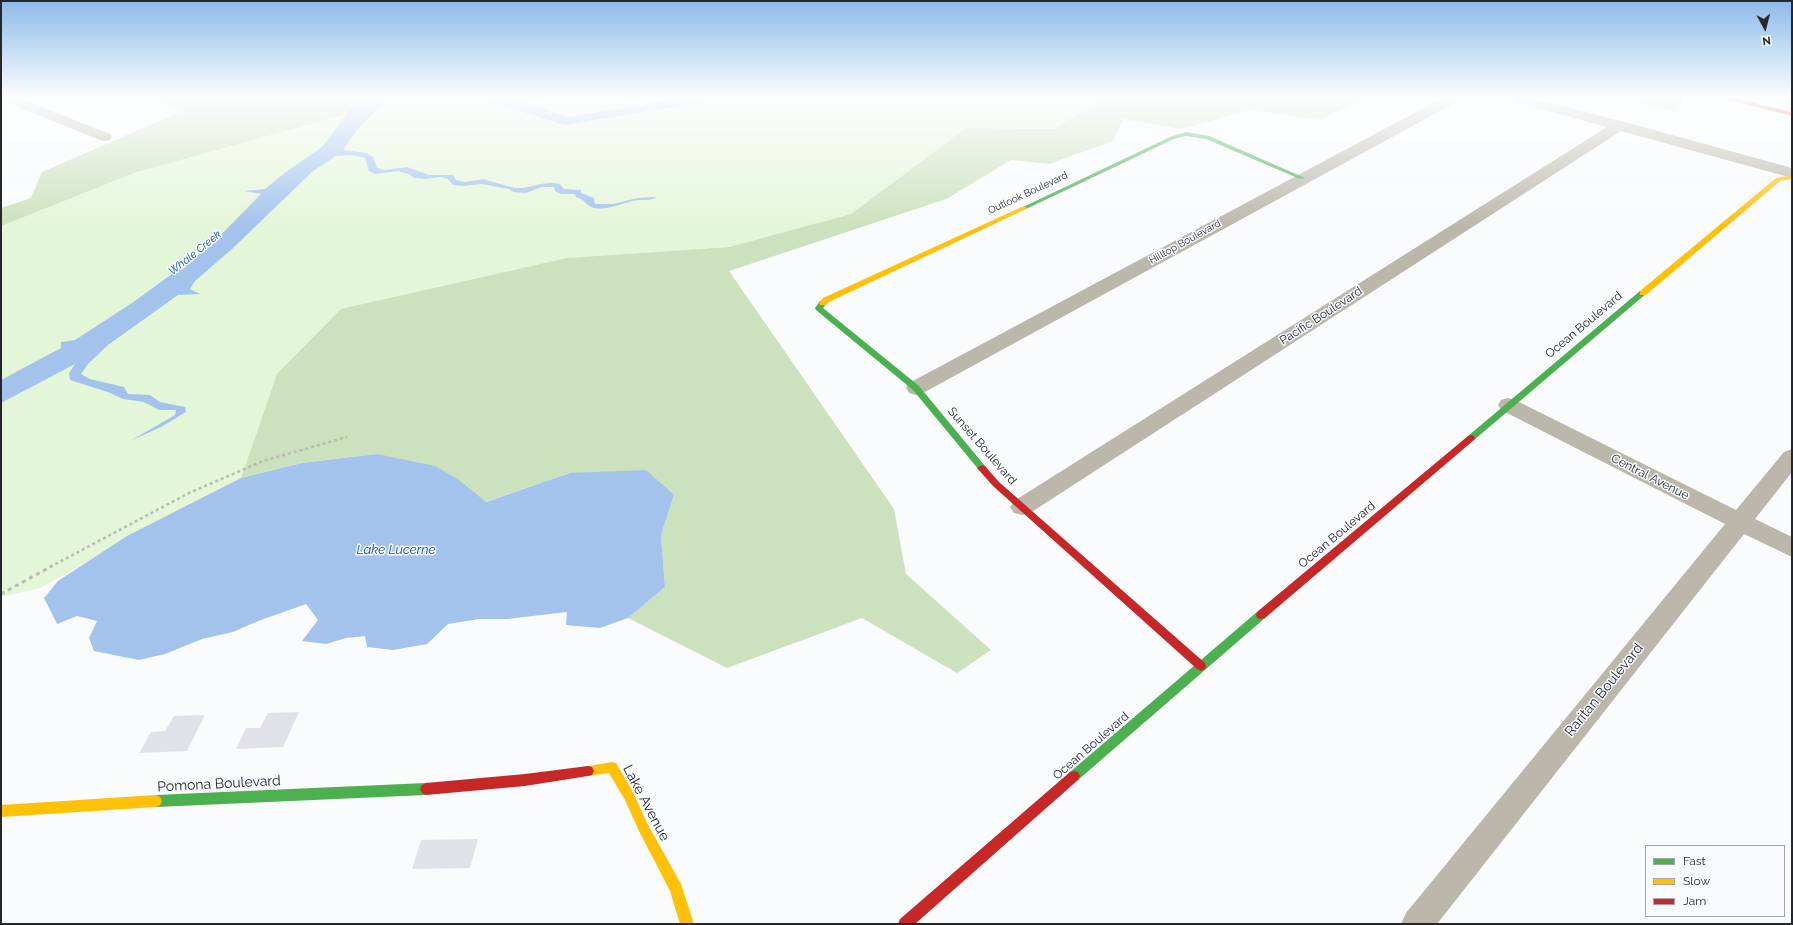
<!DOCTYPE html>
<style>
body{margin:0}
#map{position:relative;width:1793px;height:925px;overflow:hidden;background:#f9fbfd;font-family:Raleway,sans-serif}
canvas{display:block}
.frame{position:absolute;inset:0;border:2px solid #26272a;pointer-events:none}
.legend{position:absolute;left:1645px;top:845px;width:140px;height:72px;box-sizing:border-box;background:#f7faff;border:1px solid #a3a6aa;margin:0;padding:5px 7px;list-style:none;font-size:12px;color:#26272a}
.legend li{display:flex;align-items:center;gap:8px;height:20px}
.legend b{width:20px;border:1px solid #a3a6aa}
.north{position:absolute;left:1745px;top:8px;width:40px;height:40px;-webkit-text-stroke:3px #f7faff;paint-order:stroke;rotate:173deg;font-size:11px;font-weight:700;line-height:16px;text-align:center;color:#26272a}
.north::after{content:'';display:block;margin:auto;width:14px;height:18px;background:#26272a;clip-path:polygon(50% 0,100% 100%,50% 72%,0 100%)}
</style>
<div id="map">
<canvas width="1793" height="925"></canvas>
<div class="frame"></div>
<ul class="legend">
<li><b style="height:5px;background:#4caf50"></b>Fast</li>
<li><b style="height:5px;background:#ffc107"></b>Slow</li>
<li><b style="height:5px;background:#c62828"></b>Jam</li>
</ul>
<div class="north">N</div>
</div>
<script>
const context = document.querySelector('canvas').getContext('2d');
context.lineJoin = 'round';
function paint(path, color) {
  context.fillStyle = color;
  context.fill(path, 'evenodd');
}
function stroke(path, color, width, dash) {
  context.strokeStyle = color;
  context.lineWidth = width;
  context.lineCap = dash ? 'butt' : 'round';
  context.setLineDash(dash || []);
  context.stroke(path);
}
function drawText(font, color, halo, rows, align = 'center') {
  context.font = font + ' Raleway,sans-serif';
  context.lineWidth = 3;
  context.setLineDash([]);
  context.textBaseline = 'middle';
  context.strokeStyle = halo;
  context.fillStyle = color;
  for (const [text, x, y, turn = 0] of rows) {
    context.save();
    context.translate(x, y);
    context.rotate((+turn || 0) * Math.PI / 180);
    context.textAlign = isNaN(turn) ? turn : align;
    if (halo) context.strokeText(text, 0, 0);
    context.fillText(text, 0, 0);
    context.restore();
  }
}
const green = new Path2D(`
 M369,97H1108L1053,129L966,128L851,214L729,247L567,258L277,374L241,478L40,588L1,597V226L137,172Z`);
const forest = new Path2D(`
 M151,97H369L350,113L137,172L1,226V208L31,198L42,172L180,112Z
 M1108,97H1369L1320,120L1251,110L1181,129L1123,119L1113,141L1049,164L1011,160L946,199L729,271L894,509L906,574L991,650L957,673L862,618L727,668L628,618L665,587L661,535L674,495L570,473L485,502L459,481L377,454L302,463L241,478L277,374L341,309L567,258L729,247L851,214L966,128L1053,129Z
 M1612,97H1678L1686,99L1676,112Z`);
const water = new Path2D(`
 M366,97H389L356,131L343,150L366,153L373,157L377,168L384,170L407,167L429,175H453L456,180L464,182L485,179L489,181C499,183 512,189 523,188C537,186 544,181 560,184L564,189L581,190V193L594,198L595,204H613L638,198L657,197C649,201 648,200 639,200C626,201 609,211 594,208C586,206 585,199 576,197L575,194H560L555,191L554,187H542L526,193L514,192L509,189L482,184L463,186L453,185L448,179L441,177L426,179L414,178L409,174L398,171L375,174L369,171L365,158L352,155L336,156L313,171L232,249L195,281L190,289L200,294L178,295L108,345L88,364L81,374L90,379L124,387L128,394L150,395L160,402L185,407L186,412L161,427L130,441L175,415L176,410H159L144,402L123,399L108,392L70,380L69,373L75,364L1,403V380L61,348V342L75,340L132,303L183,266L210,246L261,194L244,191L265,189L286,172L322,147L349,111Z
 M474,97H505L569,117L689,97H724L703,101L702,106L694,103L565,125Z
 M377,454L435,466L459,480L486,502L570,473L646,470L674,495L661,535L665,587L628,618L600,628L566,625L567,612L507,619H479L448,624L427,644L393,650L367,647L365,636L346,638L326,644L302,641L318,620L306,604L258,621L233,632L202,639L165,654L139,660L94,651L89,638L97,621L77,616L57,624L44,598L58,581L127,536L241,478L302,463Z`);
const building = new Path2D(`
 M299,712L283,747L236,749L246,728H260L268,713Z
 M205,715L187,751L139,753L151,732L165,731L174,716Z
 M478,839L470,868L412,869L421,840Z`);
const pathFar1 = new Path2D(`
 M50,567L189,493L263,461L347,437`);
const path = new Path2D(`
 M1,594L52,566`);
const street = new Path2D(`
 M1,97H17L110,134L112,137L110,140L105,141L100,140L1,100Z
 M1444,97H1462L1460,100L923,393L916,395L909,393L906,388L909,383Z
 M1505,97H1528L1625,122L1792,168V178L1621,131L1030,513L1022,515L1014,513L1010,507L1014,501L1607,127L1507,100Z
 M1508,398L1515,400L1736,510L1784,452L1792,449V472L1755,519L1792,537V557L1744,534L1437,924H1401L1406,913L1725,524L1501,410L1498,405L1501,400Z`);
const fast = new Path2D(`
 M1186,132L1209,136L1305,178L1300,179L1206,139L1186,136L1174,139L1026,209L1024,210L1021,208L1170,137Z
 M1640,291H1643L1647,293L1474,440H1468L1467,438L1468,436Z
 M820,301H826L827,303L823,308L919,386L985,466L987,468L985,470H979L913,390L816,310L815,308Z
 M1261,611L1265,612L1266,615L1265,618L1078,780L1074,781L1070,780L1068,776L1070,772L1257,612Z
 M426,783L430,785L432,789L430,793L426,795L156,807L152,805L150,801L152,797L156,795Z`);
const slow = new Path2D(`
 M1792,175V179L1780,181L1646,295H1640V291L1776,178Z
 M1024,206L1026,207V209L829,302L826,305H820L819,303L823,298Z
 M612,762L616,763L633,792L647,823L681,884L694,924H680L670,891L639,831L625,800L609,773L588,776L584,775L582,771L584,767Z
 M156,795L160,797L162,801L160,805L156,807L1,817V805Z`);
const jam = new Path2D(`
 M1718,97H1729L1792,112V116Z
 M1471,435L1474,436L1475,438L1474,440L1265,618L1261,619L1257,618L1256,615L1257,612L1468,436Z
 M982,465L985,466L999,482L1205,663L1206,666L1205,669L1201,671L1197,669L993,486L977,468Z
 M588,766L592,767L594,771L592,775L588,776L525,786L426,795L422,793L420,789L422,785L426,783L525,774Z
 M1074,771L1078,772L1080,776L1078,780L915,924H898L900,919L1070,772Z`);
const farStreetnames = [
 ["Outlook Boulevard",1028,193,-25],
 ["Hilltop Boulevard",1185,242,-29]
];
const farWaternames = [
 ["Whale Creek",195,253,-39]
];
const streetNames = [
 ["Pacific Boulevard",1321,316,-33],
 ["Ocean Boulevard",1584,325,-40],
 ["Sunset Boulevard",982,446,49],
 ["Central Avenue",1650,477,27],
 ["Ocean Boulevard",1337,535,-40],
 ["Ocean Boulevard",1091,746,-41]
];
const waterNames = [
 ["Lake Lucerne",396,550]
];
const nearStreetnames = [
 ["Raritan Boulevard",1604,690,-51],
 ["Pomona Boulevard",219,784,-3],
 ["Lake Avenue",646,803,62]
];
paint(green, '#e4f6d8');
paint(forest, '#cce1bd');
paint(water, '#a3c3ec');
paint(building, '#dfe3e9');
stroke(pathFar1, '#bbbab2', 2.5, [3, 3]);
stroke(path, '#bbbab2', 3, [4, 4]);
paint(street, '#bbb7ab');
paint(fast, '#4caf50');
paint(slow, '#ffc107');
paint(jam, '#c62828');
const sky = context.createLinearGradient(0, 0, 0, 227);
sky.addColorStop(0, '#8cbaea');
sky.addColorStop(0.43, '#fcfdfe');
sky.addColorStop(1, '#fcfdfe00');
context.fillStyle = sky;
context.fillRect(0, 0, 1793, 227);
drawText('10px', '#26272a', '#f7faff', farStreetnames);
drawText('italic 11px', '#07488c', '#f7faff', farWaternames);
drawText('12px', '#26272a', '#f7faff', streetNames);
drawText('italic 13px', '#07488c', '#f7faff', waterNames);
drawText('14px', '#26272a', '#f7faff', nearStreetnames);
</script>
